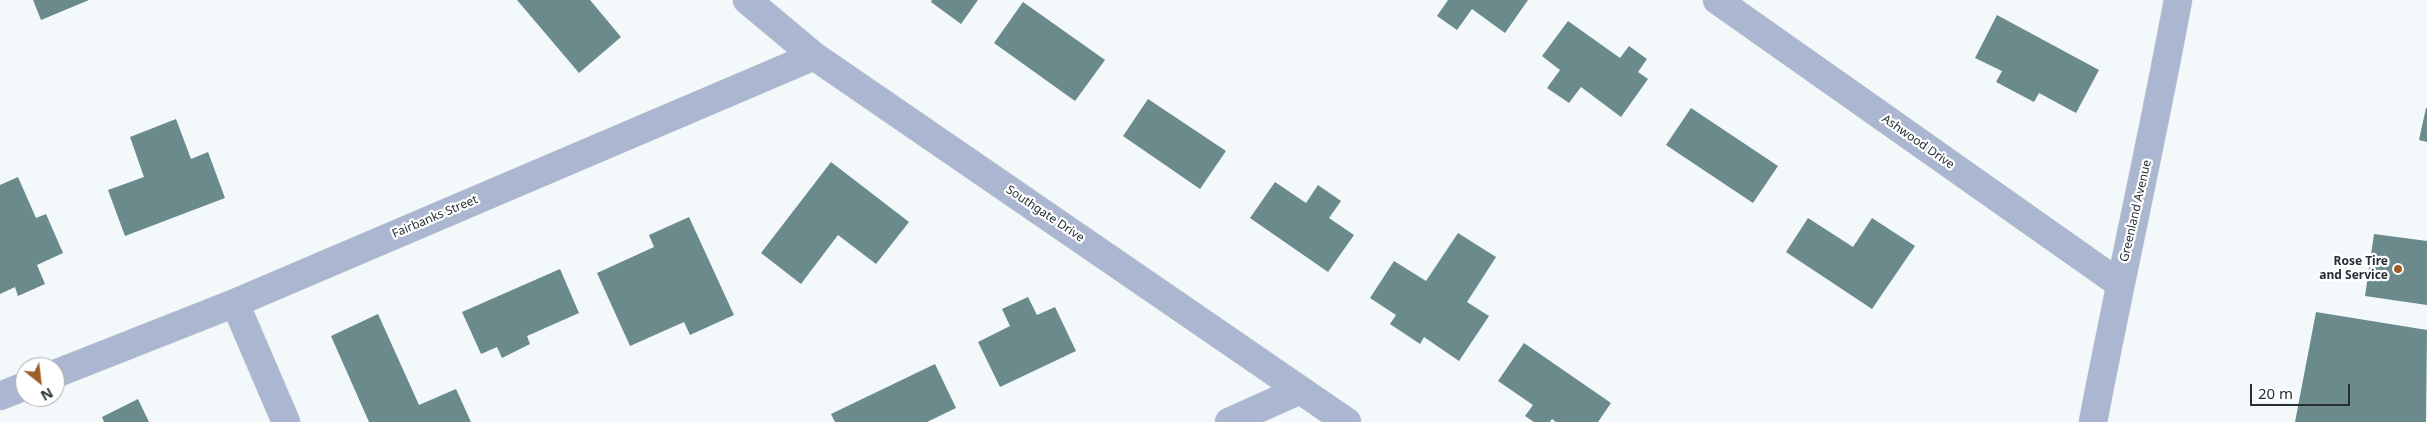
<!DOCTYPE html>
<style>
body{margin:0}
#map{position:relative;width:2427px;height:422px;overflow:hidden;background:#f3f8fb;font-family:"Noto Sans",sans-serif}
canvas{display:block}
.north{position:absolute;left:15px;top:357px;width:50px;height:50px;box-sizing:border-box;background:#fff;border:1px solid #a8acae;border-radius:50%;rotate:151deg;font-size:14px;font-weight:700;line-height:20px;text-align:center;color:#253035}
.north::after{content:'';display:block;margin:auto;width:18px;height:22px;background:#9e5e27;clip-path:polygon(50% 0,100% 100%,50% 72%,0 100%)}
.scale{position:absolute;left:2250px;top:384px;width:100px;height:22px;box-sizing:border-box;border:2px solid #253035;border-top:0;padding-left:6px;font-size:15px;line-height:18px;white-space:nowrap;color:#253035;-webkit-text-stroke:4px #fff;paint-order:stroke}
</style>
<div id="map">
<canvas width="2427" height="422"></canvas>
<div class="north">N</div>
<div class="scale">20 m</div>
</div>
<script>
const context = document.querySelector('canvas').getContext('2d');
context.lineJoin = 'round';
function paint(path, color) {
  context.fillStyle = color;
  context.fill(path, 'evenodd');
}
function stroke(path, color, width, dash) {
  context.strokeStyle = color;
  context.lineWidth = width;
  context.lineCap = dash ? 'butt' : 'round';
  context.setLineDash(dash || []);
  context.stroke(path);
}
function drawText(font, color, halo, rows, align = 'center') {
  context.font = font + ' "Noto Sans",sans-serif';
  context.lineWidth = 4.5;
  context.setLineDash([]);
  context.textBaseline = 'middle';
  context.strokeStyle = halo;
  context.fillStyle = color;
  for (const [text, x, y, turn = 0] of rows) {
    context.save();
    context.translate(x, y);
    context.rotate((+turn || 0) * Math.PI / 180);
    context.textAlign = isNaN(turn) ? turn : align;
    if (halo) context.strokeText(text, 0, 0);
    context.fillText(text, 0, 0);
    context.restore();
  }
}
const building = new Path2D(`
 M33,0H89L41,20Z
 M517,0H590L621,37L579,73Z
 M932,0H978L961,24L931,2Z
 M1448,0H1528L1505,33L1472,9L1457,30L1437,16Z
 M1023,2L1105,60L1075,101L994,43Z
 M1997,15L2099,70L2076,113L2039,93L2034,102L1996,82L2002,71L1975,58Z
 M1568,21L1620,58L1629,46L1647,59L1638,72L1648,79L1621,117L1581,87L1569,103L1547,88L1560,70L1542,56Z
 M1148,99L1226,151L1200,189L1123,136Z
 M1691,108L1778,166L1753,203L1666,145Z
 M2426,108H2427V142L2419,140Z
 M176,119L191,159L208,152L225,198L125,236L108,190L144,177L130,137Z
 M831,162L909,222L876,264L838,235L801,284L761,253Z
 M18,177L36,218L46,214L63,253L37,265L45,284L18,296L15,287L0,294V185Z
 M1275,182L1306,203L1318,185L1341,201L1329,218L1354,235L1328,272L1250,218Z
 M689,217L734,315L690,335L684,322L630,346L597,273L654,247L649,235Z
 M1808,218L1853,247L1872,218L1915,246L1872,309L1786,252Z
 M1458,233L1496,257L1467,302L1489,316L1459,361L1424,337L1420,344L1390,324L1396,315L1370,298L1394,261L1426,281Z
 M2374,234L2427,241V305L2365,296Z
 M560,269L579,313L527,336L530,344L502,358L497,347L481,354L462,312Z
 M1028,297L1037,315L1055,307L1076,351L1000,387L978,342L1010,326L1002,309Z
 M2316,312L2427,330L2426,422H2295Z
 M378,314L419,405L456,389L471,422H369L331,336Z
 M1524,343L1611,403L1598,422H1556L1552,419L1550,422H1534L1525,416L1533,405L1498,381Z
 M935,364L956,408L927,422H835L831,414Z
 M138,399L149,422H104L102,417Z`);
const minor = new Path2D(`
 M747,0L814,56L1347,422
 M1717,0L2120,284
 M235,303L286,422
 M55,374L235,303L814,56
 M0,396L25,386
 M1229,422L1300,390
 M2093,422C2120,281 2152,141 2178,0`);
const markers = [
 [2398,269,5,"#9e5e27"]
];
const streetNames = [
 ["Ashwood Drive",1918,142,35],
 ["Greenland Avenue",2136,211,-77],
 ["Southgate Drive",1045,214,34],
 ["Fairbanks Street",435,217,-23]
];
const poiNames = [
 ["Rose Tire",2388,262],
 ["and Service",2388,276]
];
paint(building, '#6b8a8b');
stroke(minor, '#ced4d7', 29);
stroke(minor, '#abb6d0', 28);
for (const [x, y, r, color] of markers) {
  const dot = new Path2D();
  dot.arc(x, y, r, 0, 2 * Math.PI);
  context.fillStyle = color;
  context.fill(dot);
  stroke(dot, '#fff', 2);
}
drawText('12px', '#253035', '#fff', streetNames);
drawText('bold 12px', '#253035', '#fff', poiNames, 'right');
</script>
